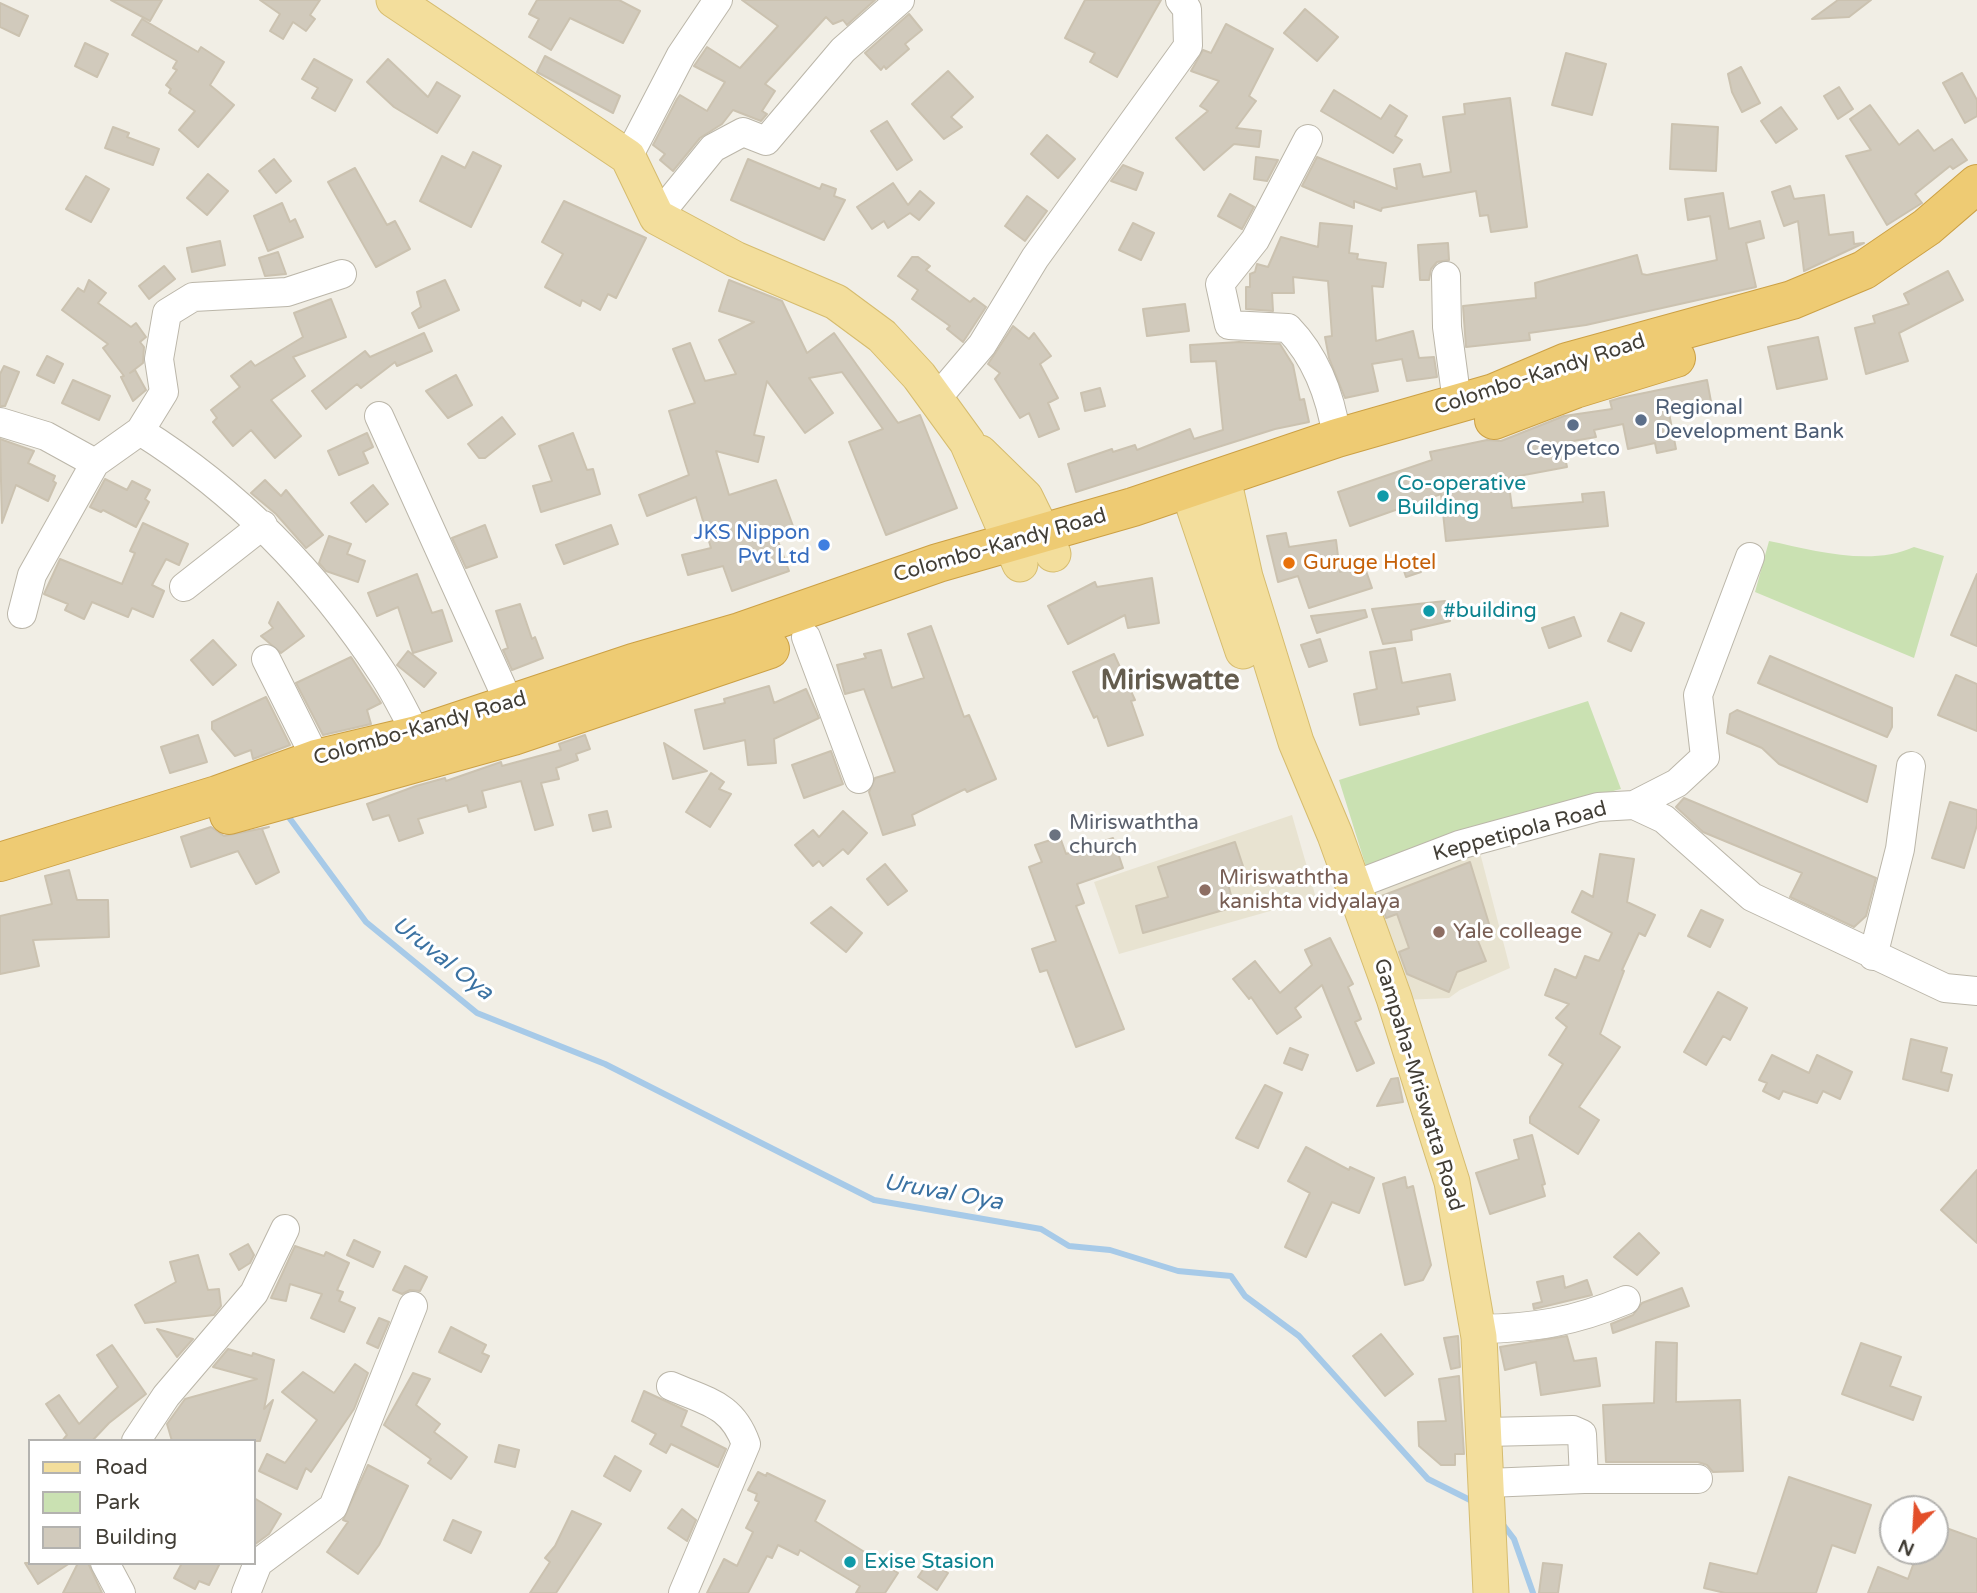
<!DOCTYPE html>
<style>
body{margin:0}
#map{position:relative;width:1977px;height:1593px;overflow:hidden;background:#f1eee5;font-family:"Varela Round",sans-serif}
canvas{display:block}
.legend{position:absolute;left:28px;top:1439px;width:228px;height:126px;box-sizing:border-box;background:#fff;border:2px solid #b3b2af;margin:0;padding:9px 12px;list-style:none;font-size:21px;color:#423e36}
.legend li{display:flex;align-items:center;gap:14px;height:35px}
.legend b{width:35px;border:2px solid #b3b2af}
.north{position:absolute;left:1879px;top:1495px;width:70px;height:70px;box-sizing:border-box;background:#fff;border:2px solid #b3b2af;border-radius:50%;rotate:204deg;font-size:19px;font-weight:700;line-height:28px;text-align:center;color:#423e36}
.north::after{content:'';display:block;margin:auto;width:24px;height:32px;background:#e34f2a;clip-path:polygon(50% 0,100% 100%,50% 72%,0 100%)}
</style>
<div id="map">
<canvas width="1977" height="1593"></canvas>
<ul class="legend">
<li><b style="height:9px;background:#f3de9c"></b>Road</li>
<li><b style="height:19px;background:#cae1b2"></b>Park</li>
<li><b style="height:19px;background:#d1cabc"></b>Building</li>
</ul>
<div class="north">N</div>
</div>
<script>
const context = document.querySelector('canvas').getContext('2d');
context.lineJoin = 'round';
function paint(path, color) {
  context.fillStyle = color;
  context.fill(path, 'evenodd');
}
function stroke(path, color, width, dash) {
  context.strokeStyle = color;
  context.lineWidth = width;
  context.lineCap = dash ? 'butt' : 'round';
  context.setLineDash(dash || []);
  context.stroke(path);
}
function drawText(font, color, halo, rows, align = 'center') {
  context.font = font + ' "Varela Round",sans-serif';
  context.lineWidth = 6;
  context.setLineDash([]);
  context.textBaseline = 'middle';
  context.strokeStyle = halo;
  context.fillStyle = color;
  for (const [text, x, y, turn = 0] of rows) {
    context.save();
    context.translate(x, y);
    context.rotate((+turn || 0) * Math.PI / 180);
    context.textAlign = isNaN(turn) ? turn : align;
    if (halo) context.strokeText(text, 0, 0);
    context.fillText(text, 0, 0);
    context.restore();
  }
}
const education = new Path2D(`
 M1292,815L1316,898L1119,954L1094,882Z
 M1479,849L1510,968L1460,990L1449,998L1403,1000L1364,896Z`);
const green = new Path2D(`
 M1769,541C1813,550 1870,567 1914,547L1944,556L1914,658L1755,592Z
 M1588,701L1621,789L1484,824L1367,870L1339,780Z`);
const stream = new Path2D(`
 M285,812L366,922L477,1013L605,1064L874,1200L1041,1229L1069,1246L1110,1250L1178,1271L1231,1276L1245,1296L1299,1336L1428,1479L1476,1503
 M1501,1522L1514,1539L1533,1593`);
const building = new Path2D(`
 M111,0H162L150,21Z
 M260,0H320L310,15L315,19L306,31L293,22L283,39L270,31L280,14Z
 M537,0H619L640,11L623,43L570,18L551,50L529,37L539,19L529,14Z
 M742,0H875L847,25L843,20L833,24L826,17L765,84L775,91L762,111L767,114L761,121L733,110L722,124L700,138L673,171L660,160L665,154L653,145L677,99L680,95L707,111L725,82L694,66L707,47L740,68L778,26Z
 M1085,0H1161L1117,77L1090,62L1095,53L1065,38Z
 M1838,0H1871L1849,17L1812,19Z
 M0,3L28,16L19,36L0,27Z
 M1305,9L1338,37L1317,61L1284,33Z
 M909,14L922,30L905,44L909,49L886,69L884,66L881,70L865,53Z
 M142,19L198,52L201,47L224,62L210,85L234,105L198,147L179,130L195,111L169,93L171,89L166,85L177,70L173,68L177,61L132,35Z
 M1226,24L1273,49L1249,96L1256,101L1236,128L1261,131L1259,147L1234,144L1204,170L1176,138L1208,111L1200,106L1219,81L1191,71L1203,50L1211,53Z
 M85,43L108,54L97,77L75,66Z
 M1566,53L1606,64L1592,115L1552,105Z
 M545,56L620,96L613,113L537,72Z
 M314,59L352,80L335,111L312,98L318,88L302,79Z
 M388,59L428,97L437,82L460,96L437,133L394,107L367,82Z
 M1741,67L1760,103L1742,112L1732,92L1728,74Z
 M948,71L973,97L951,117L962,127L944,139L912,104Z
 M1962,73L1977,100V116L1965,123L1943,83Z
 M1839,87L1853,109L1838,119L1824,96Z
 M1334,90L1381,119L1390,105L1407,116L1395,136L1402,140L1393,153L1321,111Z
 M1510,98L1527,227L1491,232L1488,215L1480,216L1476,191L1382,208L1381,211L1354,201V208L1302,186L1317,157L1397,189L1394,169L1420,164L1423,177L1451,172L1443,117L1465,114L1464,104Z
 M1870,105L1899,145L1918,130L1934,151L1952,139L1967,160L1953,169L1950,166L1915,194L1922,203L1887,225L1846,156L1871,150L1850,119Z
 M1781,107L1797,129L1776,143L1761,121Z
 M887,121L912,160L897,170L871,131Z
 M1672,124L1718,127L1716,171L1670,169Z
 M113,127L129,133L127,137L159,149L153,165L105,148Z
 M1047,135L1075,159L1058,178L1031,154Z
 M473,152L501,166L471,227L420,201L442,156L465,168Z
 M1256,157L1278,160L1267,181L1254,179Z
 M274,159L291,181L276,193L259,171Z
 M748,159L820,189L822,184L836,189L834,196L845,200L824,240L731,200Z
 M1123,165L1143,173L1136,190L1111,181Z
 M355,168L387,225L395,221L410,249L376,267L328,182Z
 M208,174L228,191L207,215L187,198Z
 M86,176L109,189L91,222L66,209Z
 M893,183L908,205L920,191L934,203L919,220L910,213L888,228L884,221L872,229L857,207Z
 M1790,186L1794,199L1824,195L1829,235L1853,232L1854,244L1864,243L1804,271L1798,221L1784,226L1772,192Z
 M1723,193L1729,229L1760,221L1764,238L1746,243L1756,287L1586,325L1529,333L1530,340L1466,347L1463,306L1536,298L1535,283L1637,255L1642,274L1647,275L1717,260L1710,216L1688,220L1685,199Z
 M1230,194L1254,207L1242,229L1218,216Z
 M1027,196L1047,211L1025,241L1005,226Z
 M564,201L646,238L616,298L608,294L600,310L582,300L580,306L545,287L563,254L542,242Z
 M282,203L290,222L295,219L303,237L268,251L254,216Z
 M1133,223L1154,233L1141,260L1119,250Z
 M1320,223L1352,226L1349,253L1358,254L1357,259L1386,263L1383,287L1372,286L1376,341L1413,331L1419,358L1434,357L1437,377L1407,381L1402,359L1372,364L1378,391L1345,398L1329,358L1325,337L1332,336L1328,281L1293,277L1294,293H1272L1273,311L1246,309V287H1250V274L1255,272L1257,264L1268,267L1281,237L1318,247Z
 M220,241L225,265L192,272L187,248Z
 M1448,243L1449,260L1437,262L1431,269L1429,280H1420L1418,245Z
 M278,252L286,274L265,276L259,258Z
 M912,257H918L930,266L926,270L970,302L974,298L986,307L963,342L947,329L950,326L912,299L918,290L898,276Z
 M164,266L175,279L149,299L139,286Z
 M1948,271L1963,300L1899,333L1908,361L1866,374L1855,328L1875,323L1873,316L1909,304L1904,294Z
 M89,280L106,293L98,303L131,327L136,323L146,337L140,342L144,347L143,363L130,373L135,370L146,390L133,401L121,377L124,376L103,348L108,344L62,310L78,288L84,292Z
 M445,280L459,310L419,328L412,313L421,307L417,292Z
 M729,280L782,301L807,353L834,333L898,423L920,415L957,508L886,535L849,442L883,429L842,372L809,378L833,413L805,433L767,381L754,435L764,437L758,462L716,451L729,495L776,480L793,526L775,533L789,571L732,591L723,566L688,575L682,555L711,548L696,497L647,516L639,495L689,475L669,411L695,403L673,349L690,343L705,381L736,374L719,340L754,322L719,311Z
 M331,299L346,337L293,357L305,376L271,400L301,436L275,458L251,430L233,446L213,422L217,418L211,410L240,387L231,376L251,361L255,366L303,337L294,313Z
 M1185,304L1189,331L1147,336L1143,309Z
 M1013,326L1029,339L1034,333L1051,356L1040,364L1058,398L1048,403L1059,429L1039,437L1029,413L1020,418L995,379L1000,373L988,364Z
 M424,333L432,351L397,366L395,362L361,388L357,384L326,409L312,391L365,351L370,357Z
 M1818,337L1827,379L1777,389L1768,347Z
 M1239,342L1280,344L1293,365L1300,400L1304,399L1309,422L1275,429L1076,492L1068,464L1112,449L1113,452L1135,445L1137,450L1190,429L1194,439L1223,430L1216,361L1191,362L1190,345Z
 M47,356L63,364L54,383L37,375Z
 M4,366L19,372L5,406H0V374Z
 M456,375L472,405L448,418L426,391Z
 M73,380L110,396L99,420L62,403Z
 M1707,380L1712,407L1669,413L1676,449L1657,453L1655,443L1628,449L1623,424L1594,430L1596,437L1562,443L1567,467L1508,478L1512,508L1583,502L1582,494L1604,492L1608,526L1446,541L1441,494L1350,526L1338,492L1432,460L1430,452L1487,440L1501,441L1564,416L1612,409L1610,401L1620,398Z
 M1100,388L1105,406L1085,411L1081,393Z
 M502,417L515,434L485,458H479L468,444Z
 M367,433L373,447L363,452L368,463L339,475L328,451Z
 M573,433L587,470L593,469L600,494L541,512L533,486L552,481L539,446Z
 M0,439L34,451L28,463L55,476L53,481L56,483L48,501L16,485L2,523Z
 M105,479L127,490L132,481L150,490L145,499L149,502L136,527L103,510L101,512L90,507Z
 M265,480L281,496L286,490L323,535L306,548L276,514L251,493Z
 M373,485L388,504L366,522L351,503Z
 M143,523L188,544L179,565L166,559L152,585L164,591L153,617L132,608L128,617L92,602L84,619L65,610L68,604L44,594L60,559L122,584L135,553L130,551Z
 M485,525L497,557L466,568L452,538Z
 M611,525L618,544L564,564L556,545Z
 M1286,533L1289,547L1336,540L1340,572L1364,565L1372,588L1309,608L1298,576L1278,582L1267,536Z
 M329,536L351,544L347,554L365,561L358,582L326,571L319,563Z
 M1416,557L1421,572L1406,577L1401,562Z
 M417,574L432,613L442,610L452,641L413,653L398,607L377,616L368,593Z
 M1977,574V646L1951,635Z
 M1152,578L1159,623L1128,628L1125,615L1068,644L1048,606L1095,582L1097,587Z
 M1445,601L1450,621L1411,630L1412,640L1383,644L1372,609Z
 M278,602L304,636L281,653L261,636L273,628L269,623Z
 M520,604L532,639L535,637L543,658L512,670L503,650L508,648L496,611Z
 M1365,610L1367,617L1317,633L1311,616Z
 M1621,613L1644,623L1631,651L1608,641Z
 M1574,617L1581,636L1549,648L1542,628Z
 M931,626L964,717L969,715L996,779L967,792L965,789L912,815L915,825L883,835L869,792L875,778L895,772L864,689L845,694L837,665L866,658L864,654L881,650L892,688L924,678L908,634Z
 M1320,639L1327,661L1309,667L1301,645Z
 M213,640L236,665L213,685L191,660Z
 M1395,648L1402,683L1450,674L1455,700L1417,707L1419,714L1360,725L1354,694L1377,689L1370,652Z
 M408,651L436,673L424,687L397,665Z
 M1114,654L1135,700L1131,701L1143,735L1108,746L1097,716L1094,718L1073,672Z
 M1770,656L1892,708V727L1887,737L1758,683Z
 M351,657L381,703L367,710L371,724L323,735L296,683Z
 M1956,675L1977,684V731L1938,715Z
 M769,686L774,703L806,689L819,718L774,739L776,763L748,765L745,740L704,749L695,710L725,703L724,699Z
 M266,697L290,745L253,759L251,750L235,756L212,729V722Z
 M1737,710L1876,766L1867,802L1779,764L1762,748L1727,733L1730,714Z
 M198,735L207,762L170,773L161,747Z
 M585,735L590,749L576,754L578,760L556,768L559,779L541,783L553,825L535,830L521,781L482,791L486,807L469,812L467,805L418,819L423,833L399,841L389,815L373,820L367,804L416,786L445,778L446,781L501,762L502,766L561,750L559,744Z
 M664,743L707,771L673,779Z
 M831,751L843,784L804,798L792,765Z
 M711,773L724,782L719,789L731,794L710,827L686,812Z
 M1684,798L1876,878L1866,916L1854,927L1790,897L1802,873L1703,832L1676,807Z
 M1950,802L1977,810V825L1964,868L1932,858Z
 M607,811L611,827L593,831L589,815Z
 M843,811L867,833L848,854L843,849L823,866L819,861L813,866L795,845L813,830L819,837Z
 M211,827L224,836L269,827L262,829L279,872L256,884L238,851L191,867L181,837Z
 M1060,837L1066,854L1113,838L1123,868L1077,884L1084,903L1076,906L1124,1029L1076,1047L1047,970L1040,972L1032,949L1056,941L1029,867L1042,862L1035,845Z
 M1235,842L1243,866L1225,872L1234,907L1143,933L1136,906L1168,897L1158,867Z
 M1600,854L1634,859L1627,902L1655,915L1645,936L1639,933L1622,970L1624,971L1600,1034L1620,1047L1579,1107L1599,1120L1578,1154L1530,1123V1117L1563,1064L1549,1055L1567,1027L1556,1018L1569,1004L1545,995L1555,969L1576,978L1585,956L1599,961L1612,933L1572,912L1582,891L1593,897Z
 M1470,862L1490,927L1474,931L1486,961L1457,972L1449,992L1407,974L1399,952L1409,948L1397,914L1386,918L1379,897Z
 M885,864L907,891L888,905L867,879Z
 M69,870L77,900H108L109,937L33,940L39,966L0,974V916L52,904L45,876Z
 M831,907L862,933L846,952L811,923Z
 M1701,910L1723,920L1710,947L1688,936Z
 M1330,938L1353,984L1348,987L1361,1019L1355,1022L1374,1063L1357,1071L1322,985L1295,1008L1301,1017L1277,1034L1251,997L1249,999L1233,979L1255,961L1280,993L1312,965L1305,950Z
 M1718,992L1747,1008L1730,1040L1723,1036L1706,1065L1684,1052Z
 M1911,1039L1947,1048L1941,1072L1952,1075L1948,1091L1903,1079Z
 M1290,1048L1308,1055L1302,1070L1284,1063Z
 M1772,1055L1809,1073L1817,1055L1852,1072L1840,1099L1823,1091L1817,1103L1783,1091L1779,1099L1763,1091L1767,1083L1759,1080Z
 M1398,1078L1403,1102L1377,1106L1391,1079Z
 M1265,1085L1282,1093L1258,1148L1236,1138Z
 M1532,1135L1545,1184L1542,1185L1545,1196L1490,1214L1476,1173L1519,1159L1514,1140Z
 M1306,1147L1349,1170L1350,1167L1374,1178L1359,1213L1332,1202L1306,1257L1285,1247L1310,1193L1288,1181Z
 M1977,1170V1243L1941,1210Z
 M1405,1177L1407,1188L1413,1186L1431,1265L1423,1280L1405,1285L1383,1184Z
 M1639,1233L1659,1253L1637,1275L1614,1257Z
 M354,1240L380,1252L373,1267L347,1255Z
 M248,1244L254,1255L250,1263L239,1270L230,1254Z
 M295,1246L324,1256L326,1252L349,1263L337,1290L343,1292L339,1301L355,1308L344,1332L311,1318L322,1294L290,1284L286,1301L271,1298Z
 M198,1255L208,1290L219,1289L221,1306L214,1315L145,1323L135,1305L176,1282L170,1262Z
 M405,1266L427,1277L420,1291L410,1290L402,1294L393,1290Z
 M1563,1276L1565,1288L1587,1280L1592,1295L1534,1309L1533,1304L1542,1302L1537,1282Z
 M1682,1288L1689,1306L1613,1333L1611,1324L1633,1315L1642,1303Z
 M379,1318L389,1322L378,1348L367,1343Z
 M451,1327L486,1345L482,1353L489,1356L481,1372L439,1352Z
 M157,1329L193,1339L177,1357Z
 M1381,1334L1413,1374L1385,1396L1353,1356Z
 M1458,1336L1460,1367L1451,1369L1444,1338Z
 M1567,1336L1574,1361L1596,1358L1600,1386L1541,1395L1536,1362L1505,1370L1500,1347Z
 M1656,1342L1677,1343L1676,1402L1740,1400L1743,1471L1713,1472L1707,1465L1698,1462H1606L1603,1405L1654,1403Z
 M1861,1343L1901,1357L1890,1386L1921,1397L1913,1420L1842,1394Z
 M112,1345L146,1394L109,1423L92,1441H62L67,1435L46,1404L59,1395L79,1424L118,1387L97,1355Z
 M228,1349L252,1356L253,1353L274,1360L264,1409L273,1400L260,1441H172L167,1424L185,1399L257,1379L213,1367Z
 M355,1364L368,1373L354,1409L311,1472L306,1468L297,1489L259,1471L267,1454L285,1463L317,1420L282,1392L303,1372L334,1393Z
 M413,1373L430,1379L416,1405L440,1424L434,1432L467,1457L451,1479L428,1463L431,1459L384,1425Z
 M1459,1376L1464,1454H1455V1465H1441L1419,1446L1418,1422L1446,1421L1439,1379Z
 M644,1391L687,1411L681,1426L726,1449L718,1467L671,1444L666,1453L650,1444L656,1434L632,1421Z
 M499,1445L519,1450L515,1467L495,1462Z
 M615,1456L641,1471L630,1491L604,1476Z
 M368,1465L408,1486L379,1545L358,1574L327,1552L348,1522L343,1520Z
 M758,1472L766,1476L767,1473L825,1501L815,1521L898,1573L885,1593H856L860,1586L800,1550L798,1555L778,1545L772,1558L767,1556L748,1593H707L724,1559L737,1566L753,1532L746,1528L759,1502L755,1500L757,1494L748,1490Z
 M1789,1477L1871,1505L1855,1553L1832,1545L1816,1593H1725L1704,1588L1710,1563L1757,1574Z
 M254,1498L281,1514L269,1534L254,1545Z
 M682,1509L696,1520L687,1541L668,1528Z
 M572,1511L601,1524L556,1593H530L550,1562L545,1558L555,1546Z
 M453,1520L481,1532L471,1553L444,1540Z
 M1935,1524L1977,1539V1593H1868L1878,1567L1908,1579L1918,1551H1935Z
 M929,1561L948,1573L937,1590L918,1577Z
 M25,1563H70L38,1584Z
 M78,1563H88L102,1593H63Z
 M182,1563H220L209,1585L199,1581L195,1589L174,1578Z
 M1543,1563L1562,1565L1558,1593H1539Z`);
const minor = new Path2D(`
 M1308,139L1255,240L1220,284L1229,325L1288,328C1316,357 1331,398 1337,438
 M628,157L681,55L718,0
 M657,217L713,148L743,132L766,141L843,50L900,0
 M1446,276L1447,327L1457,402
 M937,398L982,345L1035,258L1188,46L1187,9L1180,0
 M379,416L510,705
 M0,422L46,436L95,463
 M140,431L164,392L159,359L167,313L193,297L287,292L342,274
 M184,587L263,525
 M22,614L32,575L95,463L140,431C239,493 319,576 383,674C399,698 410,725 425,749
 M806,637L859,779
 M266,659L316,759
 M1634,805L1677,783L1705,757L1698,695L1750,557
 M1352,886L1459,845L1598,807L1634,805L1664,819L1752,897L1945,988L1977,991
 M1873,956L1900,849L1911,766
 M1478,1329C1535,1328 1573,1322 1626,1300
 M671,1386C707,1402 732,1404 746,1444L683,1593
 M1486,1432L1573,1430L1582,1434L1584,1479
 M136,1441L166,1396L254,1293L285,1229
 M1488,1483L1584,1479H1698
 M105,1563L121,1593
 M246,1593L258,1563L333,1507L413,1306`);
const major = new Path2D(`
 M394,0L628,157L657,217L735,259L836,302L882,336L919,376L967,442L1020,564
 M980,453L1025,497L1053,554
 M1223,478L1245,577L1296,742L1335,835L1394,998L1452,1182L1479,1337L1491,1593
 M1188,489L1243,651`);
const highway = new Path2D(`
 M1494,420L1575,389L1676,358
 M229,815L513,736L770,649
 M0,862L217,795L316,759L417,735L633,663L740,632L938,563L1133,507L1337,438L1494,393L1567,362L1792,300L1864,270L1927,227L1977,184`);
const markers = [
 [1641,420,7,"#5c6f8a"],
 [1573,425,7,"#5c6f8a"],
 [1383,496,7,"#0f9aa8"],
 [824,545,7,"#3f7fe0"],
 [1289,563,7,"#e8710a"],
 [1429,611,7,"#0f9aa8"],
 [1055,835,7,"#6b7280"],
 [1205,890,7,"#8d6e63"],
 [1439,932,7,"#8d6e63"],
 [850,1562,7,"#0f9aa8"]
];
const streetNames = [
 ["Colombo-Kandy Road",1540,375,-18],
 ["Colombo-Kandy Road",1000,546,-16],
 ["Colombo-Kandy Road",420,729,-16],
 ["Keppetipola Road",1520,832,-15],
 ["Gampaha-Mriswatta Road",1418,1085,73]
];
const serviceNames = [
 ["Regional",1655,408],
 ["Development Bank",1655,432],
 ["Ceypetco",1573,449,"center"]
];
const cultureNames = [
 ["Co-operative",1397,484],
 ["Building",1397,508],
 ["#building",1443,611],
 ["Exise Stasion",864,1562]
];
const shopNames = [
 ["JKS Nippon",810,533],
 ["Pvt Ltd",810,557]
];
const foodNames = [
 ["Guruge Hotel",1303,563]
];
const worshipNames = [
 ["Miriswaththa",1069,823],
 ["church",1069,847]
];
const educationNames = [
 ["Miriswaththa",1219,878],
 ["kanishta vidyalaya",1219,902],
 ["Yale colleage",1453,932]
];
const waterNames = [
 ["Uruval Oya",442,959,38],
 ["Uruval Oya",943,1193,10]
];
const districtNames = [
 ["Miriswatte",1170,682]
];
paint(education, '#e8e3d1');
paint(green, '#cae1b2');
stroke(stream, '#a7cae8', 6);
paint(building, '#d1cabc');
stroke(building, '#cbc2b0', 2);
stroke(minor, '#bbb6a9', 30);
stroke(major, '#d6bc6e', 37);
stroke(highway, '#cca044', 40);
stroke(minor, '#fff', 28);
stroke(major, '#f3de9c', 35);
stroke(highway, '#eecb73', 38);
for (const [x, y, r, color] of markers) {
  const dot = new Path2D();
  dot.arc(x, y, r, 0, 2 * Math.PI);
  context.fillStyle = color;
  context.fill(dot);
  stroke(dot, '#fff', 2.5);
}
drawText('21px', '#423e36', '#fff', streetNames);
drawText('21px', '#4e5e75', '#fff', serviceNames, 'left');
drawText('21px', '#0d838f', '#fff', cultureNames, 'left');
drawText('21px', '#366cbe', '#fff', shopNames, 'right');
drawText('21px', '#c56008', '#fff', foodNames, 'left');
drawText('21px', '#5b616d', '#fff', worshipNames, 'left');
drawText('21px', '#785e54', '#fff', educationNames, 'left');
drawText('italic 23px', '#3b72a2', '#fff', waterNames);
drawText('bold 28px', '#645c4e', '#fff', districtNames);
</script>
